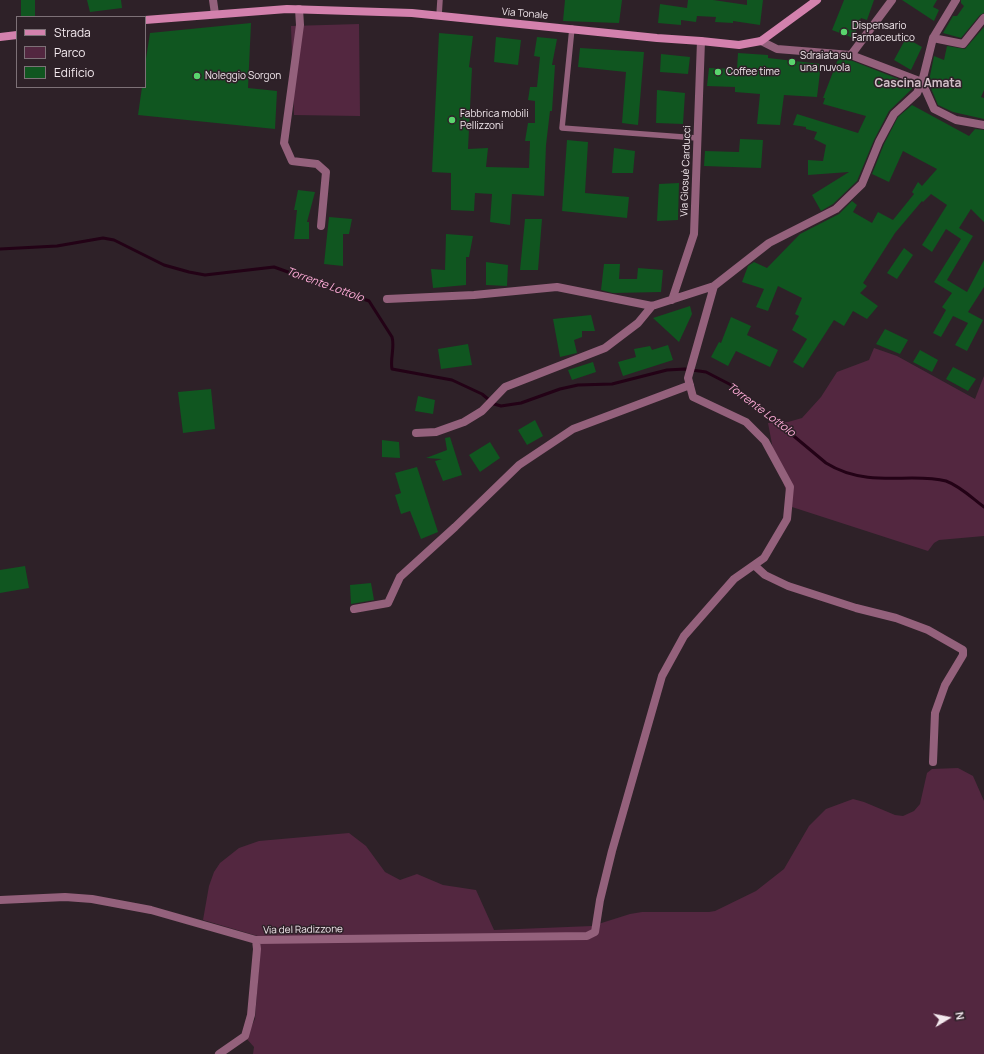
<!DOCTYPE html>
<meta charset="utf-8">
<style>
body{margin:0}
#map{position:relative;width:984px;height:1054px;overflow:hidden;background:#2e2128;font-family:Manrope,sans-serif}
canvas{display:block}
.legend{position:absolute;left:16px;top:16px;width:130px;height:72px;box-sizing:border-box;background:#2e2128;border:1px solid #7d7177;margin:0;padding:5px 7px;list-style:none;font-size:12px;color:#f3e9ee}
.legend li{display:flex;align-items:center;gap:8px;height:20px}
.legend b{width:20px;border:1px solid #7d7177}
.north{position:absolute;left:928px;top:998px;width:40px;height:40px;-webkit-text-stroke:3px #2e2128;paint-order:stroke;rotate:80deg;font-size:11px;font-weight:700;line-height:16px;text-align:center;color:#f3e9ee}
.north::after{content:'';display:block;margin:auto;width:14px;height:18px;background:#f3e9ee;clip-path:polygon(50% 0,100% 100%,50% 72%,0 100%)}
</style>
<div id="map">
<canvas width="984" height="1054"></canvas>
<ul class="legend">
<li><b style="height:5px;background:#d381ad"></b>Strada</li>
<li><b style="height:11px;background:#532740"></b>Parco</li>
<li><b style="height:11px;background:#105620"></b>Edificio</li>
</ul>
<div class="north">N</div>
</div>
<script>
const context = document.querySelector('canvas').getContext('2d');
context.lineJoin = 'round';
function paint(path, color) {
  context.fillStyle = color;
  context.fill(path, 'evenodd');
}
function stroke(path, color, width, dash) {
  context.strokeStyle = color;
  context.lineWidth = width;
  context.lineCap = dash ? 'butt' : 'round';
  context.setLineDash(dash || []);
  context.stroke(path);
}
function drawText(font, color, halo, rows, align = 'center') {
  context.font = font + ' Manrope,sans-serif';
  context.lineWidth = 3;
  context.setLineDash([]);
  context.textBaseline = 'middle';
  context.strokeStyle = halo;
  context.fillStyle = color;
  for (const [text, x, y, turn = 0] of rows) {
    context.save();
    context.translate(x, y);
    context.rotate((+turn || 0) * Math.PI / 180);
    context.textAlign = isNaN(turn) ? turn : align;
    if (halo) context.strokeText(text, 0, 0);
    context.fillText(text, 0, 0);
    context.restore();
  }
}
const green = new Path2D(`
 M359,24L360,116L294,115L291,26Z
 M874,348L897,356L975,399L984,376V536L939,540L934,543L928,551L792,507L775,460L768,423L788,422L802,418L821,397L837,372L869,360Z
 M958,768L973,776L984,801V1054H253L254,1047L246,1038L255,1019L261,937L203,920L209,886L214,872L220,863L239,848L259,841L349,833L366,846L385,872L400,880L417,874L443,885L476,890L494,930L592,926L630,914L642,912H709L715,911L756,891L784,869L809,826L826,809L853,799L864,802L895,815L903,816L914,811L920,804L927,773L932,769Z`);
const stream = new Path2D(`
 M0,249L57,246L103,238L114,240L164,265L189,272L205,275L274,267L369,301L392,337C395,347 390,358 392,369L452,380L482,394L494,404L501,406L521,403L560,389L578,385L612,384L667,370L685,369L706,372L735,387L826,463C853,480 882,479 912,478C924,478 935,478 946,481C960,486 972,498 984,507`);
const building = new Path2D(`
 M21,0H35V17H21Z
 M87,0H121L122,8L90,12Z
 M565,0H622L619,23L563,21Z
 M688,0H713L747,5V0H763L760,25L733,21V23L715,22L716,17L697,16L696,22L681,20V25L658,23L660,4L687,8Z
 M844,0H874L867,20L861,18L853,38L832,30Z
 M902,0H937L933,7L939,10L934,21Z
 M961,0H984V13L980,15L961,38L943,33L953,16H957L964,6L961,3Z
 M251,23L248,88L277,91L275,129L138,115L142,87H145V65L150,33Z
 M984,27V90L981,97L984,98V119L953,112L938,105L930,86L934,88L935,85L929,81L934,56L944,60L947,46L965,49Z
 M439,33L473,36L469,67L472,68L468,149L488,148L486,167L529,168L530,141H525L528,123H535V101L528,100L530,87H537L540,57L534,56L537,37L557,39L552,65H555L552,111H550L546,145L544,196L512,194L510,225L490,222L492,194L475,193L474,211L451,210V173L432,172Z
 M496,37L521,40L518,65L494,62Z
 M906,38L922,47L911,70L894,60Z
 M580,48L644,52L638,125L622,123L626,72L578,67Z
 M738,53L768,55V58L821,64L817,97L784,95L780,125L757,124L760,94L735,92V87L707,86L709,68L737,69Z
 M661,54L690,57L688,74L660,72Z
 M838,59L850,60L906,82L914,87L889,111L874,140L857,181L833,204L821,211L812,195L849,172L808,175V160L823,161L826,145L814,139L817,132L806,129V127L793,125L797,114L858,133L866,116L823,104L825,98H823Z
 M657,90L685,93L683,124L656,123Z
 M912,105L969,136L975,129L984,130V222L971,209L959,228L973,236L947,280L967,292L984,260V287L968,312L983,320L967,351L955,345L968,323L953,316L941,337L933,333L946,310L942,307L952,293L934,282L961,239L946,229L932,252L922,245L947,205L931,194L923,202L922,201L895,233L863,283L867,286L860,293L878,306L867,319L853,311L844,326L834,320L803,368L793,362L807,339L792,330L799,316L795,314L802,298L778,286L768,311L756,307L764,289L742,282L748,266L754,262L767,268L800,234L839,214L852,201L857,205L853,212L872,223L878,212L893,220L914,194L912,192L918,182L922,186L937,169L903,151L889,182L872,174L884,144L898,117Z
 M740,139L763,140L761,168L704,166L705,151L739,152Z
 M567,140L588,142L585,193L629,197L627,218L562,211Z
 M614,148L635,151L633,173H612Z
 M679,183L678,220L657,221L659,184Z
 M298,190L315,192L307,222H309V239H294L297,210H294Z
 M329,217L352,219L349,234H343V266L324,264Z
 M525,219H542L538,270H520Z
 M446,234L473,236L469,257H466V285L433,288L431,269L445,270Z
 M904,248L913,255L897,279L887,273Z
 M486,262L508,265L507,286L486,285Z
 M604,264H620L619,279H637L638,268L663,270L661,292L613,293L601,290Z
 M690,306L692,314L679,342L653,318Z
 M591,315L595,331H582V337L574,340L577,353L560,357L553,319Z
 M731,317L751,326L747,335L778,350L770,367L736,351L728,366L711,357L719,342L721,343Z
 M885,329L908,340L900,354L876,344Z
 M468,344L472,365L441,369L438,349Z
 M668,345L673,360L623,376L618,362L636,357L634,349L650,346L652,350Z
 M920,350L938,360L932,372L913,362Z
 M593,362L596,372L572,380L568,370Z
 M953,367L976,379L968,391L946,379Z
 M211,389L215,429L183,433L178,392Z
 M418,396L435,400L433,414L415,411Z
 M535,420L543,436L527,445L518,430Z
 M450,437L462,475L443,481L435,461L442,459L426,458L447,450L445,438Z
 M382,440L399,442L400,458L382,457Z
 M490,442L500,458L480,472L469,455Z
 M417,467L438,532L421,539L410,511L401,514L395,495L401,493L395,473Z
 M25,566L29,588L0,593V570Z
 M371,583L374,600L351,604L350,585Z`);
const lane = new Path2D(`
 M439,16L440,0
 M572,28L562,128L697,138`);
const street = new Path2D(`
 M213,0L215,14
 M299,9L300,25L284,143L292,161L317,164L326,172L321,226
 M933,38L963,44L984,18
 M761,41L777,49L851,55L922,82
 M851,55L892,0
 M922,82L934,109L956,120L984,125
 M387,299L474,295L557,287L652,306L714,286L769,243L836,209L862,184L879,142L894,114L917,93L922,82L933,38L956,0
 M672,300L694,234L701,41
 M416,433L436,432L464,422L482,411L505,387L605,348L638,323L652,306
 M754,565L765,575L788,586L856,608L896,618L928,630L963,650V655L945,685L935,713L933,762
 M354,609L388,603L400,577L455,527L519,465L573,429L690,385
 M0,900L65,897L92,899L151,910L256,940L587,936L595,932L600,900L612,851L662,676L684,636L734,579L764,558L787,519L790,487L765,441L746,422L693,397L688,378L714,286
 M219,1054L245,1036L251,1015L257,949L256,940`);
const secondary = new Path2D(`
 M145,20L287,9L412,13L657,38L701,41L739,45L761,41L817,0
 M0,37L17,35`);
const markers = [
 [844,32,4,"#5ad56e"],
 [792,62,4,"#5ad56e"],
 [718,72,4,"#5ad56e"],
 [197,76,4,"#5ad56e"],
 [452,120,4,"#5ad56e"]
];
const streetNames = [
 ["Via Tonale",525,14,5],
 ["Via Giosuè Carducci",686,171,-88],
 ["Via del Radizzone",303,930,-1]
];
const poiNames = [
 ["Dispensario",852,26],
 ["Farmaceutico",852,38],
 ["Sdraiata su",800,56],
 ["una nuvola",800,68],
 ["Coffee time",726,72],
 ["Noleggio Sorgon",205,76],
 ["Fabbrica mobili",460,114],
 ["Pellizzoni",460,126]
];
const waterNames = [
 ["Torrente Lottolo",325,285,20],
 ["Torrente Lottolo",761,410,37]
];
const quarterNames = [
 ["Cascina Amata",918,84]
];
paint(green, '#532740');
stroke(stream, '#230216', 3);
paint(building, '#105620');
stroke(lane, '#94617c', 5.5);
stroke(street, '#94617c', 8);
stroke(secondary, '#d381ad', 8);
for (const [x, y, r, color] of markers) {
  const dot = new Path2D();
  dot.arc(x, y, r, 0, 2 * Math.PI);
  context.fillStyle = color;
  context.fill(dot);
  stroke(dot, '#2e2128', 1.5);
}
drawText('10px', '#f3e9ee', '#2e2128', streetNames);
drawText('10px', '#f3e9ee', '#2e2128', poiNames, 'left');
drawText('italic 11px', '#feabd7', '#2e2128', waterNames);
drawText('bold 12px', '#d2bfc8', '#2e2128', quarterNames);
</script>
